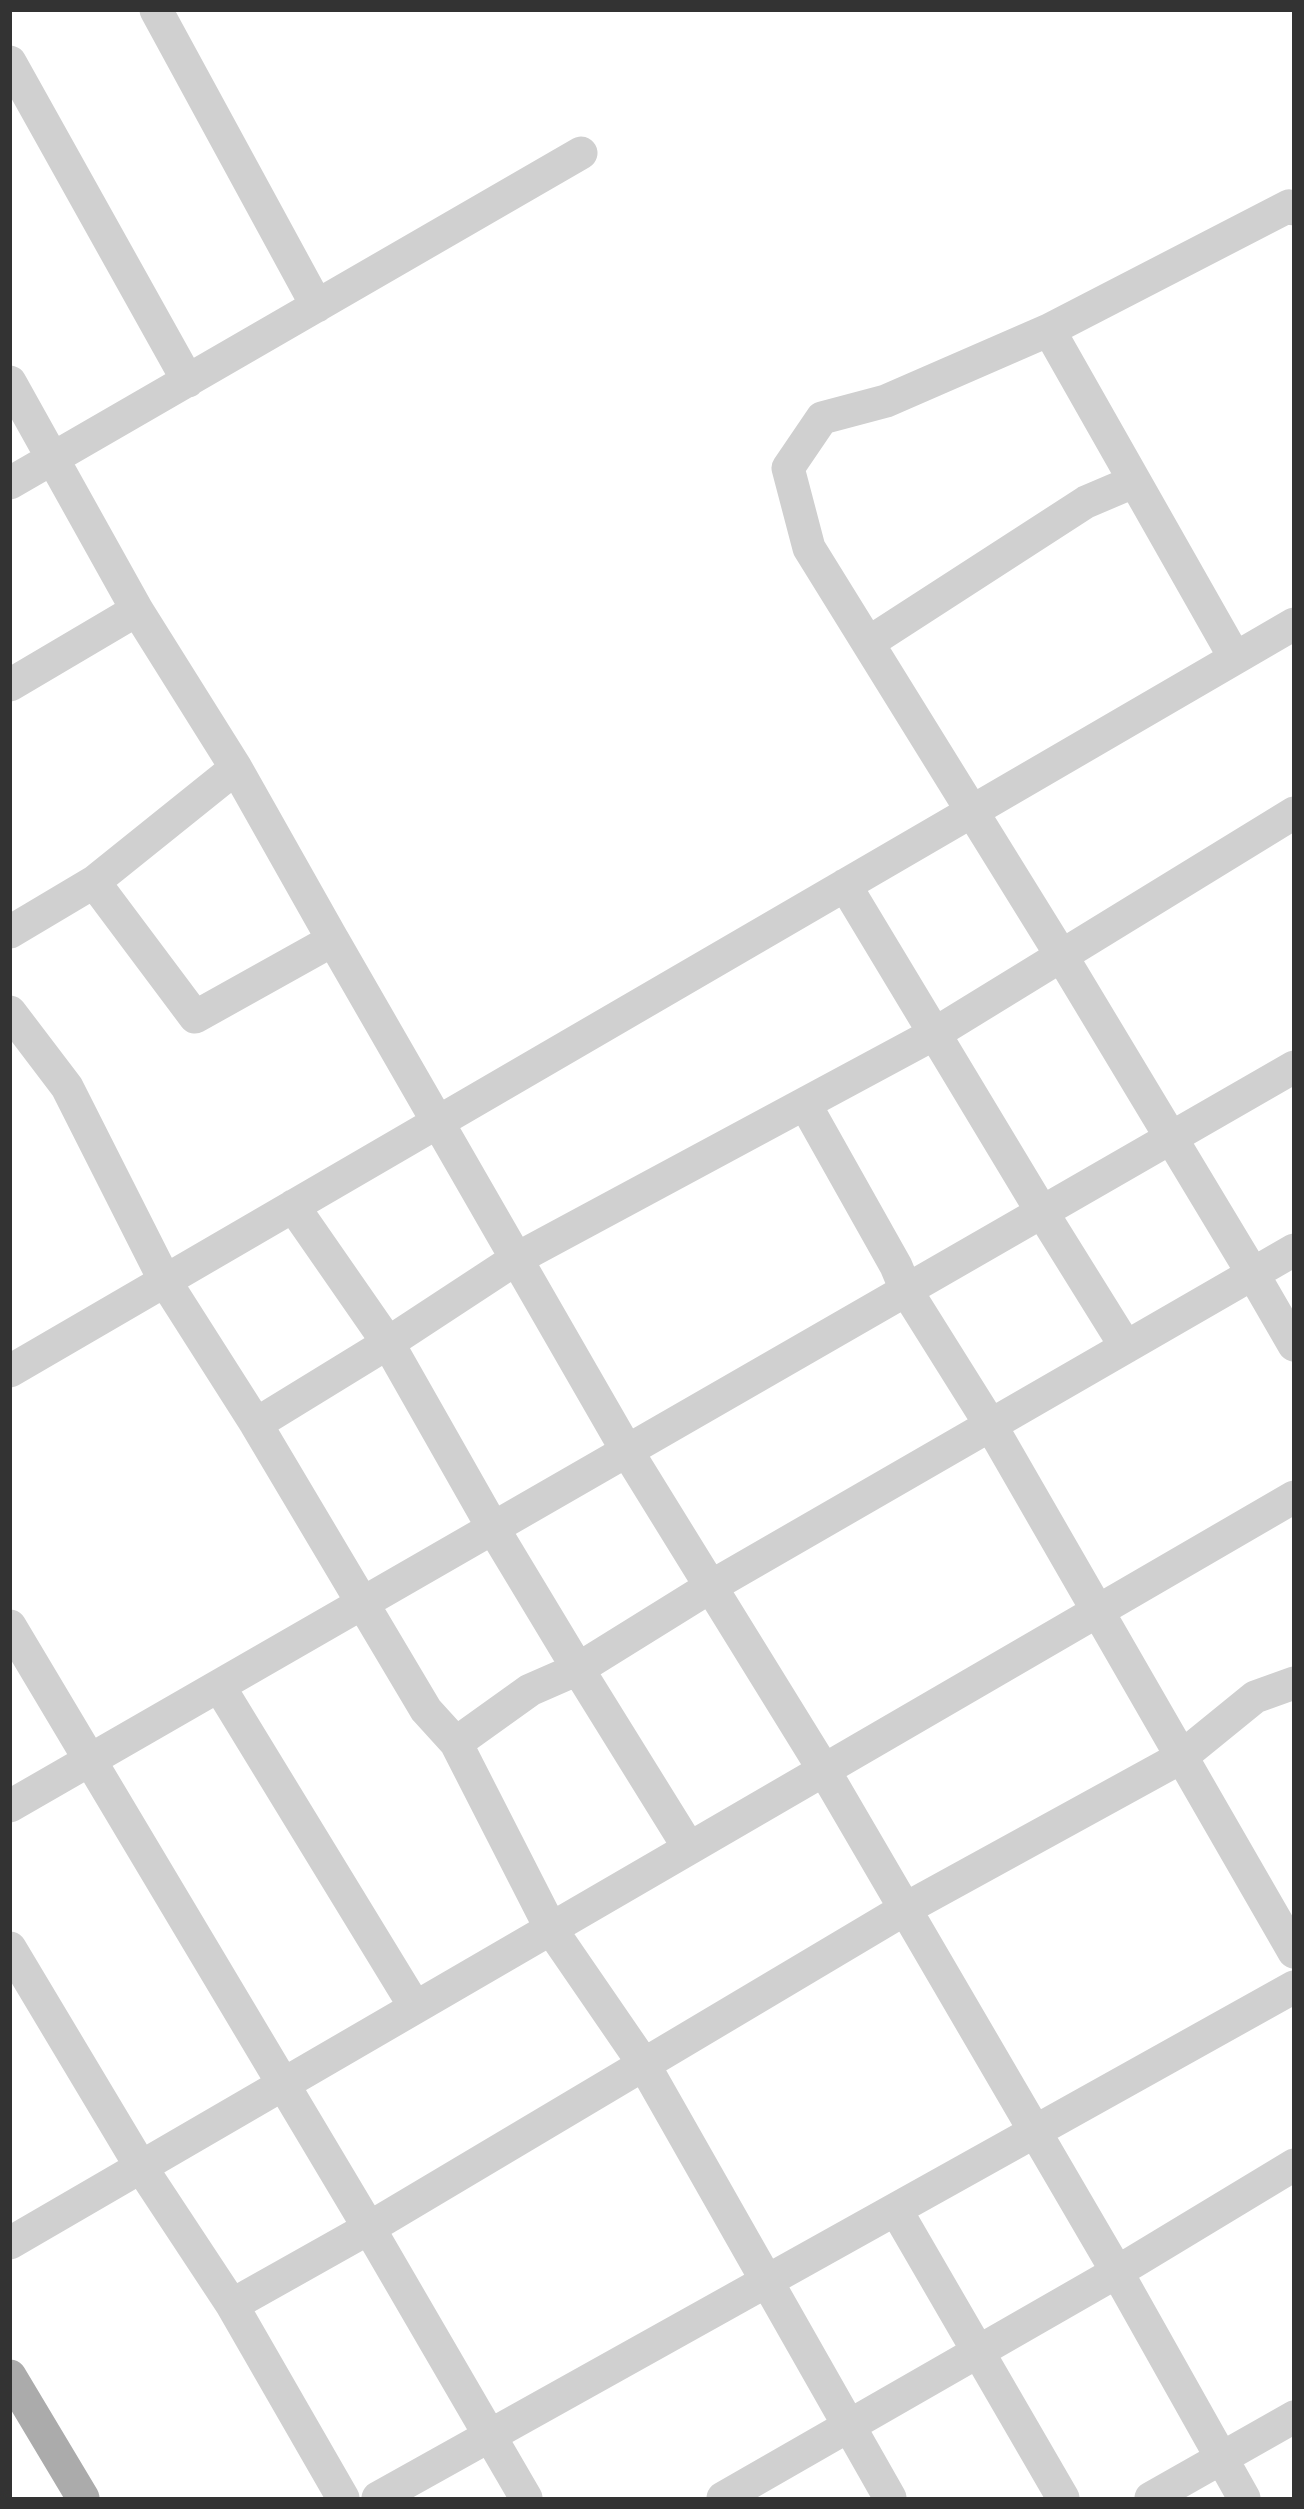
<!DOCTYPE html>
<style>
body{margin:0}
#map{position:relative;width:1304px;height:2509px;overflow:hidden;background:#fff;font-family:"Varela Round",sans-serif}
canvas{display:block}
.frame{position:absolute;inset:0;border:12px solid #333;pointer-events:none}
</style>
<div id="map">
<canvas width="1304" height="2509"></canvas>
<div class="frame"></div>
</div>
<script>
const context = document.querySelector('canvas').getContext('2d');
context.lineJoin = 'round';
function stroke(path, color, width, dash) {
  context.strokeStyle = color;
  context.lineWidth = width;
  context.lineCap = dash ? 'butt' : 'round';
  context.setLineDash(dash || []);
  context.stroke(path);
}
const minor = new Path2D(`
 M156,10L317,306
 M10,62L188,381
 M1294,209L1289,206L1049,330L886,401L822,418L788,468L809,548L1061,955L1253,1274L1294,1345
 M1049,330L1235,658
 M10,382L137,610L236,768L94,882L195,1017L333,940L627,1451L824,1770L1117,2272L1244,2498
 M10,483L581,153
 M868,643L1086,502L1133,482
 M10,685L137,610
 M236,768L333,940
 M845,885L1042,1212L1126,1347
 M10,932L94,882
 M10,1012L67,1087L165,1281L256,1424L426,1710L456,1743L551,1929L643,2063L890,2498
 M805,1104L896,1266L906,1290L990,1424L1294,1952
 M293,1206L388,1343L493,1528L578,1669L689,1848
 M10,1371L1294,624
 M256,1424L388,1343L516,1259L934,1034L1294,813
 M10,1626L369,2228L526,2498
 M219,1686L415,2007
 M456,1743L530,1690L578,1669L710,1587L1294,1250
 M10,1806L1294,1067
 M10,1948L141,2167L232,2305
 M896,2210L1063,2498
 M10,2243L1294,1497
 M343,2498L232,2305L369,2228L905,1909L1180,1758L1255,1697L1294,1683
 M378,2498L1294,1987
 M723,2498L1117,2272L1294,2165
 M1151,2498L1294,2417`);
const major = new Path2D(`
 M10,2376L83,2498`);
stroke(minor, '#d0d0d0', 33);
stroke(major, '#ababab', 33);
</script>
